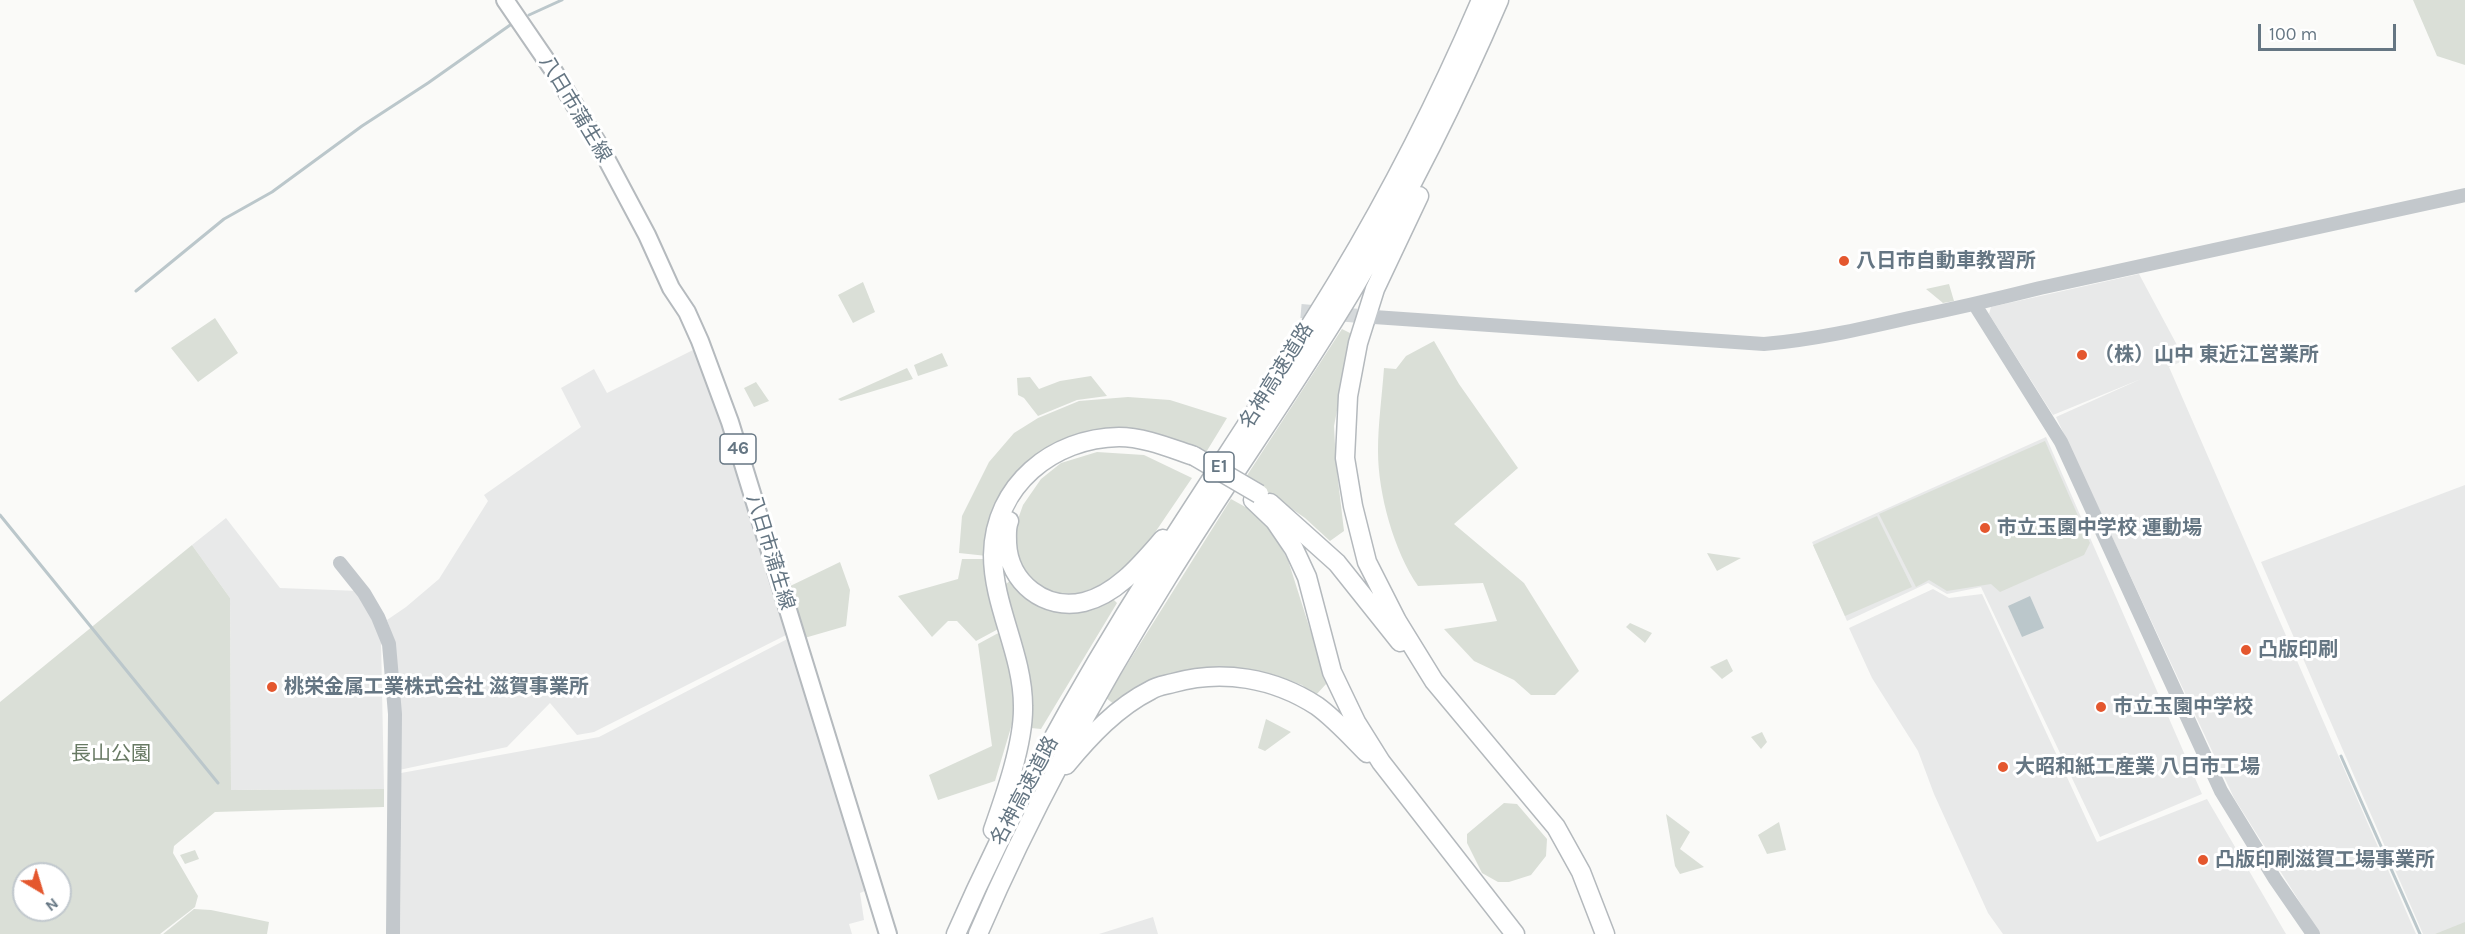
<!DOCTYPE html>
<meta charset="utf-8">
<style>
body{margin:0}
#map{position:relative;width:2465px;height:934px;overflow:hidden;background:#fafaf8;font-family:Karla,sans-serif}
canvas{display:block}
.north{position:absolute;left:12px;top:862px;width:60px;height:60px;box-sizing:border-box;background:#fff;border:2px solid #c1c8cd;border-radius:50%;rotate:142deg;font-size:16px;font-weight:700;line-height:24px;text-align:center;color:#657683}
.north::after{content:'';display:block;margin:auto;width:21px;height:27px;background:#e4572e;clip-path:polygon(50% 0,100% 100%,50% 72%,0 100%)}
.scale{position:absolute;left:2258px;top:24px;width:138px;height:27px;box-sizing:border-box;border:3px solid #657683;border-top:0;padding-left:8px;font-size:18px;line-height:21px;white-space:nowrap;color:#657683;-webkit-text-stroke:4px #fff;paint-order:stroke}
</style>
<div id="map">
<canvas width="2465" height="934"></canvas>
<div class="north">N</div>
<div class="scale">100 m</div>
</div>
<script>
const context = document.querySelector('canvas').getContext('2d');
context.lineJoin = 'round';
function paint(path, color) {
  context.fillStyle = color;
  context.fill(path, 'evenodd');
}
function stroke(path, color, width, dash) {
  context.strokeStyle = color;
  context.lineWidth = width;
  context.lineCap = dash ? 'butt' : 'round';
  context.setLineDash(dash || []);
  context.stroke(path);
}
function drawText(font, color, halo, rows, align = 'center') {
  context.font = font + ' Karla,"Noto Sans JP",sans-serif';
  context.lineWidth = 6;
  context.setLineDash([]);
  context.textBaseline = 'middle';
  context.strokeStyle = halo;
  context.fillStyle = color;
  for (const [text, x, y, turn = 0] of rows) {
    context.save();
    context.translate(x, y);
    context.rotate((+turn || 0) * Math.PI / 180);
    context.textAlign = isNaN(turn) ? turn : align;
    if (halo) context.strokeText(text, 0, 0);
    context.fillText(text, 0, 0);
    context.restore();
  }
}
const built = new Path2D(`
 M2139,274L2185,360L2169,367L2416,934H2320L2234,798L2056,417L2141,379L2053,415L1989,314L1991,307Z
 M703,345L792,632L594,732L577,735L550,703L507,747L399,770L394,641L387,620L406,607L439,579L488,501L484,495L581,427L561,388L594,369L607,393Z
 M2046,437L2202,794L2100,837L1981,587L1947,594L1928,583L1847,621L1812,542Z
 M2465,485V934H2423L2261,562Z
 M226,518L280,588L359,591L381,639L384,789L231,790L230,598L192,545Z
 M1933,589L1949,598L1982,594L2097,842L2207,799L2286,934H2003L1988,913L1934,794L1918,751L1872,678L1849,628Z
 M795,635L875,887L860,893L864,920L849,924L852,934H400L401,773L599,737Z
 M1153,917L1158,934H1099Z`);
const green = new Path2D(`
 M2413,0H2465V65L2437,56Z
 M863,282L875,312L853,323L838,295Z
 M1949,284L1954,301L1943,303L1926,289Z
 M215,318L238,353L198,382L171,348Z
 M1342,329L1352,334L1334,426L1336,463L1344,531L1330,541L1305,518L1246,477Z
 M1434,341L1459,384L1518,468L1454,524L1524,583L1579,671L1555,695H1531L1514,680L1474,661L1444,629L1497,621L1483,583L1418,586C1394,551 1378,494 1378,451C1378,424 1382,396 1384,368L1396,369L1406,356Z
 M942,353L948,366L918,376L914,365Z
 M907,368L913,379L841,401L838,399Z
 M1091,376L1107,396L1077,400L1038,416L1024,398L1018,395L1017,378L1030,377L1039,389L1060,381Z
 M756,382L769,401L754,407L744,388Z
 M1128,397L1170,400L1227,418L1205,454L1129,435L1035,460L987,556L959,553L962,516L989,462L1014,433L1038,418L1079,401Z
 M2045,441L2090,543L2084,555L2000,592L1991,584L1947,591L1929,580L1916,587L1879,514Z
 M1097,452L1144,455L1192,478L1137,559L1103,585L1076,594L1052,593L1029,581L1018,563L1012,536L1023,505L1041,479L1061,463Z
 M1231,499L1249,509L1270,528L1288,560L1327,683L1315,696L1302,685L1278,676L1249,669L1222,668L1115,705L1106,698Z
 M1877,516L1912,587L1845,616L1813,545Z
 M192,545L230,598L231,790L384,789V807L215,812L174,846L173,853L198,896L195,907L160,934H0V702ZM24,874H60V910H24Z
 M1707,553L1741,558L1717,571Z
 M962,559H987L1002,627L976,641L957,621H948L932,637L898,596L958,579Z
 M840,562L850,590L846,626L801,639L784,589Z
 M1010,581L1021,595L1039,605L1111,597L1117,603L1041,729L1031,728L1030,689L1003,586Z
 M1630,623L1652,633L1645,643L1626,627Z
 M1002,631L1014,674L1017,707L995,781L938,800L929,775L992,746L978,644Z
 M1727,659L1733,671L1722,679L1710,667Z
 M1266,719L1291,732L1265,751L1258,748Z
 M1762,732L1767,742L1761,749L1751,737Z
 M1504,803L1517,804L1547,839L1546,856L1531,875L1509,882H1498L1482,873L1467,843V834Z
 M1666,814L1690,832L1680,849L1704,867L1680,874L1675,866Z
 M1779,822L1786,850L1767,854L1758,835Z
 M195,850L199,859L185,864L180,855Z
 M194,909L211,910L269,922L267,934H163Z
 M2465,922V934H2435Z`);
const water = new Path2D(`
 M2030,596L2044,628L2022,637L2008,606Z`);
const stream = new Path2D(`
 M529,15L562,0
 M136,291L224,219L272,192L362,126L428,83L513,23
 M0,515L218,783
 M2341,756L2420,934`);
const tertiaryTunnel = new Path2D(`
 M1301,311L1373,317`);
const tertiary = new Path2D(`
 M1975,305L2061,442L2221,791L2275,879L2313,934
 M1374,317L1764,344C1813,340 1861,329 1909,318C1953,309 1996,299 2040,288L2465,195
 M340,563L364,593L378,617L389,644L395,714L393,934`);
const primary = new Path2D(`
 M505,0L555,73L599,145L647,235L671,288L687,312L700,341L730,422L888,934`);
const motorway = new Path2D(`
 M1419,196L1375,289L1358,343L1348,396L1345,458L1353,506L1367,562L1397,621L1434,681L1556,827L1581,872L1605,934
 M1253,500L1275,521L1294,549L1307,577L1332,672L1356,722L1381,762L1515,934
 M1270,503L1337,563L1400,642
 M1009,521C1006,528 1007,535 1007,543C1009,583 1045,611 1084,602C1117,594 1142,563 1163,539
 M1066,765C1090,736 1117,707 1151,690C1157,686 1166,685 1173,683C1222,669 1274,678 1317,706C1335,719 1351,737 1367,753
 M993,830C1005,796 1024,742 1023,706C1023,654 993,606 993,555C994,485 1053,438 1119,437C1144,437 1170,448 1194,456
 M956,934C1012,806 1081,683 1156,565C1217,469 1281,375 1339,279C1393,189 1440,96 1481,0
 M978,934C1031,810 1096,692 1167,578C1228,479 1297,384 1356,284C1410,192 1457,98 1499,0`);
const motorwayBridge = new Path2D(`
 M1194,456L1259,494`);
const markers = [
 [1844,261,6,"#e4572e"],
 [2082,355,6,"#e4572e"],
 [1985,528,6,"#e4572e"],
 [2246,650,6,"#e4572e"],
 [272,687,6,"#e4572e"],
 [2101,707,6,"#e4572e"],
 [2003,767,6,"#e4572e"],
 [2203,860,6,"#e4572e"]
];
const shields = [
 [738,449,36],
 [1219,467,30]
];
const shieldNames = [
 ["46",738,449],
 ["E1",1219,467]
];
const streetNames = [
 ["八日市蒲生線",575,109,59],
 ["名神高速道路",1277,376,-58],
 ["八日市蒲生線",770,552,73],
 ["名神高速道路",1025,791,-62]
];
const poiNames = [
 ["八日市自動車教習所",1856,261],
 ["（株）山中 東近江営業所",2094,355],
 ["市立玉園中学校 運動場",1997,528],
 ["凸版印刷",2258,650],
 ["桃栄金属工業株式会社 滋賀事業所",284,687],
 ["市立玉園中学校",2113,707],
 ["大昭和紙工産業 八日市工場",2015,767],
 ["凸版印刷滋賀工場事業所",2215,860]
];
const parkNames = [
 ["長山公園",111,754]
];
paint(built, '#e8e9e9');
paint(green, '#dadfd7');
paint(water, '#bbc7cb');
stroke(stream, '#bbc7cb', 3);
stroke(tertiaryTunnel, '#d5d9db', 14, [14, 7]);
stroke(primary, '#b5babe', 20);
stroke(motorway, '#b4b9bd', 21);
stroke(tertiary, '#c3c8cc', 14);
stroke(primary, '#fff', 16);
stroke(motorway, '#fff', 18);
stroke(motorwayBridge, '#b4b9bd', 21, []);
stroke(motorwayBridge, '#fff', 18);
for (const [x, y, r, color] of markers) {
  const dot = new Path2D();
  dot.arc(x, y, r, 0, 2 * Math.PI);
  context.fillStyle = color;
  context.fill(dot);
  stroke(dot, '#fff', 2);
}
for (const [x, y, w] of shields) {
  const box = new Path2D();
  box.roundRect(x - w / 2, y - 15, w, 30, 4.5);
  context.fillStyle = '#fff';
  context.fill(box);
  stroke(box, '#657683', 1.5);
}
drawText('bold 18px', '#657683', null, shieldNames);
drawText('20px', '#657683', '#fff', streetNames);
drawText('bold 20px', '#657683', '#fff', poiNames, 'left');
drawText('20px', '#687a64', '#fff', parkNames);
</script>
